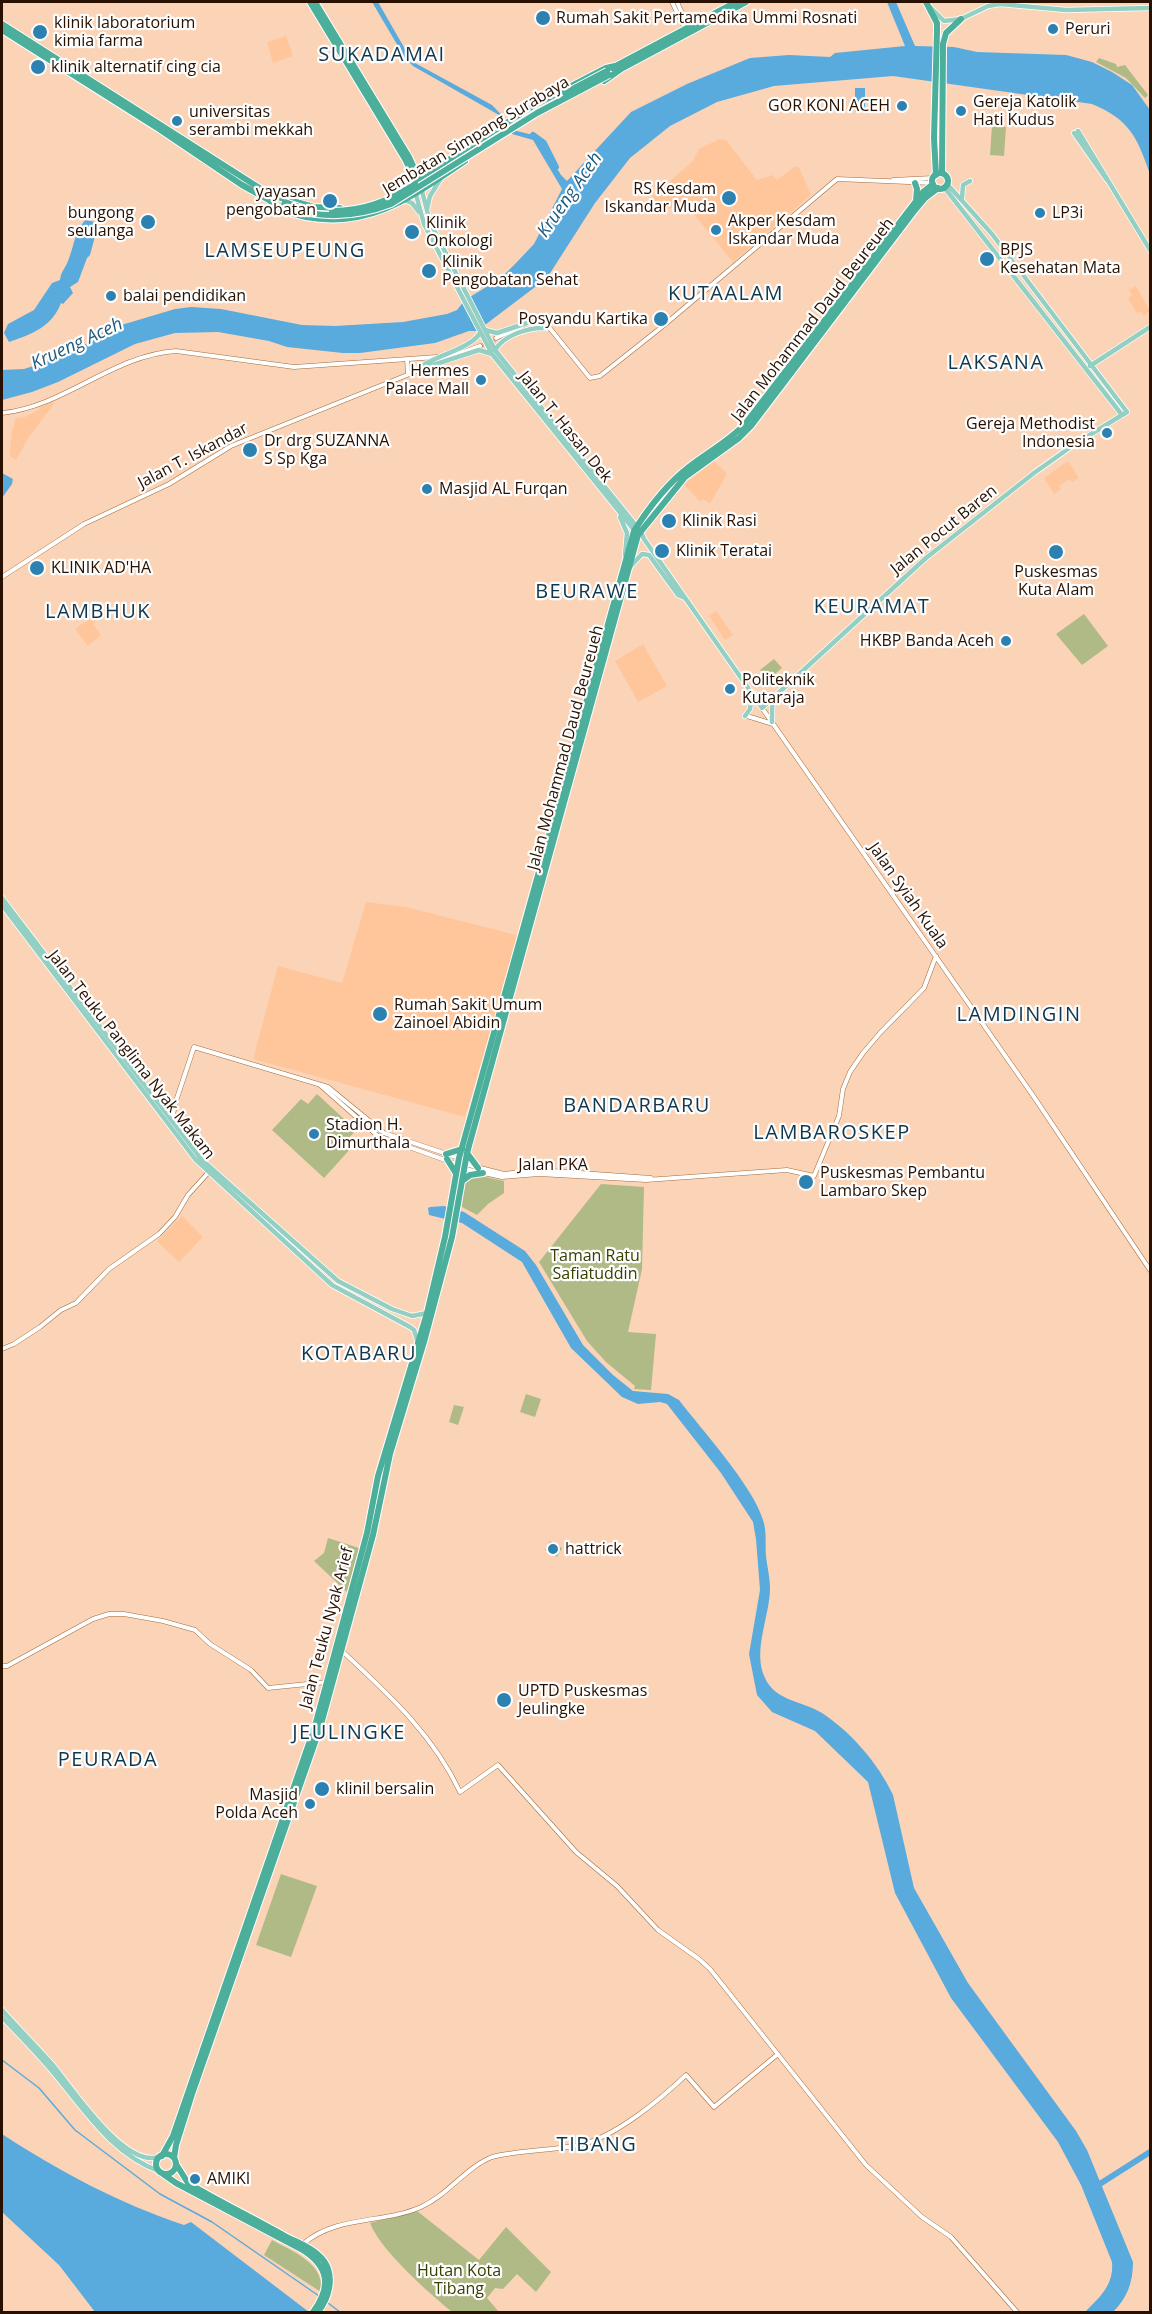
<!DOCTYPE html>
<style>
body{margin:0}
#map{position:relative;width:1152px;height:2314px;overflow:hidden;background:#fbd4b7;font-family:"Open Sans",sans-serif}
canvas{display:block}
.frame{position:absolute;inset:0;border:3px solid #281100;pointer-events:none}
</style>
<div id="map">
<canvas width="1152" height="2314"></canvas>
<div class="frame"></div>
</div>
<script>
const context = document.querySelector('canvas').getContext('2d');
context.lineJoin = 'round';
function paint(path, color) {
  context.fillStyle = color;
  context.fill(path, 'evenodd');
}
function stroke(path, color, width, dash) {
  context.strokeStyle = color;
  context.lineWidth = width;
  context.lineCap = dash ? 'butt' : 'round';
  context.setLineDash(dash || []);
  context.stroke(path);
}
function drawText(font, color, halo, rows, align = 'center') {
  context.font = font + ' "Open Sans",sans-serif';
  context.lineWidth = 4.5;
  context.setLineDash([]);
  context.textBaseline = 'middle';
  context.strokeStyle = halo;
  context.fillStyle = color;
  for (const [text, x, y, turn = 0] of rows) {
    context.save();
    context.translate(x, y);
    context.rotate((+turn || 0) * Math.PI / 180);
    context.textAlign = isNaN(turn) ? turn : align;
    if (halo) context.strokeText(text, 0, 0);
    context.fillText(text, 0, 0);
    context.restore();
  }
}
const built = new Path2D(`
 M286,36L293,56L273,63L267,42Z
 M719,139L726,140L757,180L773,175L777,180L794,167H799L811,195L733,262L686,205L683,204L672,207L659,215L646,202L693,161L699,149Z
 M1136,286L1150,311L1144,316L1141,311L1137,313L1128,298L1132,295L1129,290Z
 M52,400L54,404L29,437L16,460L10,456V452L12,431L16,418L25,417L40,409L39,404Z
 M714,461L727,474L710,504L703,499L700,502L684,484Z
 M1068,461L1079,478L1072,482L1069,479L1059,486L1061,489L1054,494L1044,478Z
 M716,611L733,635L725,640L709,616Z
 M95,615L98,620L93,624L101,635L88,646L75,629Z
 M643,644L667,686L638,702L615,661Z
 M366,902L406,907L520,936L465,1117L253,1059L278,966L342,983Z
 M182,1216L203,1237L179,1262L157,1241Z`);
const green = new Path2D(`
 M1099,58L1116,64L1117,67L1125,65L1148,95L1145,98L1126,78L1096,62Z
 M992,126L1006,127L1004,156L990,155Z
 M1084,614L1108,646L1082,665L1056,634Z
 M774,659L782,668L768,680L760,670Z
 M317,1094L356,1130L347,1140L353,1146L324,1178L272,1130L301,1099L308,1104Z
 M476,1175L504,1181V1193L488,1204L477,1215L462,1207L463,1184L465,1179Z
 M601,1184L644,1187L642,1269L628,1332L656,1334L651,1390L634,1389L635,1386L606,1362L587,1341L539,1262Z
 M526,1394L541,1399L535,1417L520,1412Z
 M454,1405L464,1407L458,1425L449,1422Z
 M328,1538L359,1548L347,1592L314,1561L324,1553Z
 M550,1541L562,1548L557,1557L545,1550Z
 M281,1874L317,1886L291,1957L256,1945Z
 M417,2211L479,2260L506,2227L551,2272L536,2292L517,2274L503,2289L495,2288L487,2298L499,2312H452C428,2292 381,2251 370,2223Z
 M272,2240C293,2252 325,2263 321,2292L264,2255Z`);
const water = new Path2D(`
 M372,2H378L409,56L415,63L492,105L517,131L537,136L561,175L567,181L631,112L687,84L750,58L789,55L830,57L835,53L905,46L887,2H896L915,46L954,47L977,52L1066,55L1092,62L1112,72L1132,85L1150,110V174C1137,137 1130,120 1092,104L893,76L774,86L717,102L670,126L630,158L595,203L547,278L477,331H469L435,343L360,353H343L287,347L269,341L218,332L175,333L135,344L58,382L32,392L2,400V370L24,369L58,358L88,343L108,329L175,309L191,307L221,309L302,325L335,326L403,322L447,314L457,310L465,300L501,278L517,262L534,244L562,189L533,140L512,134L499,115L413,66L405,58Z
 M855,88H865V112H855Z
 M85,220L96,222L97,229L90,255L87,258L78,282L70,287L73,293L63,304L61,303C52,327 32,334 9,342L4,333L8,324L34,310L52,283L60,280C61,271 65,269 68,261C75,244 73,236 85,220Z
 M2,473L13,479L12,484L2,498Z
 M444,1206L464,1212L525,1251L536,1265L583,1345L613,1375L633,1391L668,1394L679,1400C702,1430 753,1486 763,1520C767,1531 765,1544 766,1556C767,1566 770,1577 770,1588C770,1616 752,1651 765,1678C775,1701 803,1701 822,1713C851,1732 878,1763 893,1795L914,1888L968,1983L1076,2131L1087,2150L1133,2262C1133,2283 1127,2298 1113,2312H1085C1100,2297 1114,2285 1112,2262L1081,2185L1058,2142L951,1998L895,1893L868,1782L815,1731L772,1712L757,1695L749,1654L760,1590L756,1539L753,1522L721,1473L667,1404L660,1402L638,1404L622,1397L571,1348L522,1262L462,1223L429,1215L428,1208L430,1207Z
 M2,2134C59,2171 118,2203 184,2225L191,2222L309,2312H95L59,2265L2,2212Z`);
const stream = new Path2D(`
 M2,2060L39,2088L75,2130L160,2194L212,2222L319,2296
 M328,2303L340,2312`);
const river = new Path2D(`
 M533,135L544,143L556,167
 M1095,2187L1150,2152`);
const minorTunnel = new Path2D(`
 M480,346L497,340`);
const minor = new Path2D(`
 M672,2L686,31
 M677,2L689,28
 M893,180L933,178
 M533,323L541,322L548,326L590,378L600,376L663,326L837,179L932,183
 M496,338L523,326
 M447,358L480,346
 M407,359L408,373
 M2,413C64,407 113,355 176,351L294,367L437,357
 M2,577L84,524L169,484L231,446L427,367
 M762,708L1034,1097L1150,1270
 M747,716L773,724
 M320,1085L378,1136L459,1165
 M161,1106L168,1109L175,1104
 M172,1121L175,1104L194,1047L328,1087L384,1133L459,1158L465,1164L504,1174L538,1170L651,1178
 M465,1169L502,1177L539,1174L646,1180L787,1170L814,1176L839,1116L843,1089L850,1072L863,1053L880,1033L924,988L936,956
 M2,1349L14,1344L40,1327L61,1310L76,1303L109,1269L159,1234L175,1217L188,1195L208,1173
 M341,1650C387,1693 433,1734 460,1792L498,1765L576,1852L617,1886L658,1930L699,1959L710,1969L866,2165L922,2217L951,2237L1017,2312
 M2,1666H7L93,1619L109,1614H124L163,1621L195,1630L210,1644L251,1670L268,1688L327,1682
 M303,2244C337,2215 382,2224 421,2207C448,2195 465,2168 492,2157C521,2150 550,2151 579,2145C614,2138 661,2099 686,2075L714,2107L778,2054`);
const major = new Path2D(`
 M931,8L944,21L961,19L988,6L1000,4L1066,10L1150,8
 M1078,131L1150,250
 M1074,133L1107,180
 M421,187L430,222L495,350L641,532L644,539L762,708L926,558L1034,473L1075,444L1127,412L992,234L947,184
 M944,187L1122,415
 M415,191L424,224L492,354L635,531
 M962,198L963,185L970,181
 M404,200L412,203L419,212
 M427,209L430,196L441,178
 M485,330L497,333L539,319L548,326
 M495,350C504,335 529,327 546,328
 M1090,366L1150,327
 M420,367C437,355 470,349 480,333
 M424,368L479,350L492,354
 M620,517L627,533L625,555
 M630,567L642,554L649,555L678,595L685,598
 M752,693L763,697H773
 M745,716L750,709L752,693
 M772,722V707L776,698
 M2,898L201,1159L338,1281L392,1309L412,1316L427,1313
 M2,905L195,1159L332,1285L410,1327L414,1330L418,1343
 M2,2010C18,2028 36,2046 52,2064C73,2089 124,2168 159,2157
 M2,2017C19,2035 36,2052 52,2071C85,2110 111,2154 161,2172`);
const highway = new Path2D(`
 M310,2L405,159L412,173L414,182
 M315,2L409,157L419,179
 M926,2L937,23V31L934,138L936,175
 M2,24L272,196
 M2,30L159,129L242,185L271,201
 M612,68L736,2
 M617,71L746,2
 M604,81L621,69
 M942,173L943,44L946,33L961,19
 M932 181a8 8 0 1 1 16 0a8 8 0 1 1-16 0Z
 M915,183L917,189L916,201
 M409,185L533,106L606,68L615,66
 M271,195L314,207L340,208
 M269,200C278,211 293,214 306,217C371,229 414,195 465,161
 M467,1153L478,1168
 M446,1154L462,1149
 M447,1159L455,1172
 M462,1181L470,1175L483,1173
 M156 2164a10 10 0 1 1 20 0a10 10 0 1 1-20 0Z
 M162,2156L173,2136L315,1726L367,1533L378,1476L427,1313L445,1237L459,1158L634,531C648,509 668,483 689,467C708,452 729,441 745,424L923,192L933,184
 M174,2158L176,2145L192,2094L320,1728L373,1535L390,1454L424,1342L452,1237L467,1153L638,535L685,477L739,438L751,426L915,210L925,198L938,188
 M176,2164L188,2183C220,2202 253,2218 285,2236C298,2243 314,2248 324,2261C335,2277 329,2298 318,2312
 M163,2174L176,2183L301,2249C329,2266 332,2286 313,2312`);
const highwayBridge = new Path2D(`
 M565,93L607,71
 M285,202L305,209
 M283,206C319,219 355,218 391,204L537,113L609,75
 M332,211C364,211 389,201 415,184`);
const markers = [
 [543,18,8,"#2c81b1"],
 [1053,29,6,"#2c81b1"],
 [40,32,8,"#2c81b1"],
 [38,67,8,"#2c81b1"],
 [902,106,6,"#2c81b1"],
 [961,111,6,"#2c81b1"],
 [177,121,6,"#2c81b1"],
 [729,198,8,"#2c81b1"],
 [330,201,8,"#2c81b1"],
 [1040,213,6,"#2c81b1"],
 [148,222,8,"#2c81b1"],
 [716,230,6,"#2c81b1"],
 [412,232,8,"#2c81b1"],
 [987,259,8,"#2c81b1"],
 [429,271,8,"#2c81b1"],
 [111,296,6,"#2c81b1"],
 [661,319,8,"#2c81b1"],
 [481,380,6,"#2c81b1"],
 [1107,433,6,"#2c81b1"],
 [250,450,8,"#2c81b1"],
 [427,489,6,"#2c81b1"],
 [669,521,8,"#2c81b1"],
 [662,551,8,"#2c81b1"],
 [1056,552,8,"#2c81b1"],
 [37,568,8,"#2c81b1"],
 [1006,641,6,"#2c81b1"],
 [730,689,6,"#2c81b1"],
 [380,1014,8,"#2c81b1"],
 [314,1134,6,"#2c81b1"],
 [806,1182,8,"#2c81b1"],
 [553,1549,6,"#2c81b1"],
 [504,1700,8,"#2c81b1"],
 [322,1789,8,"#2c81b1"],
 [310,1804,6,"#2c81b1"],
 [195,2179,6,"#2c81b1"]
];
const poiNames = [
 ["Rumah Sakit Pertamedika Ummi Rosnati",556,18],
 ["klinik laboratorium",54,23],
 ["kimia farma",54,41],
 ["Peruri",1065,29],
 ["klinik alternatif cing cia",51,67],
 ["Gereja Katolik",973,102],
 ["Hati Kudus",973,120],
 ["GOR KONI ACEH",890,106,"right"],
 ["universitas",189,112],
 ["serambi mekkah",189,130],
 ["RS Kesdam",716,189,"right"],
 ["Iskandar Muda",716,207,"right"],
 ["yayasan",316,192,"right"],
 ["pengobatan",316,210,"right"],
 ["bungong",134,213,"right"],
 ["seulanga",134,231,"right"],
 ["LP3i",1052,213],
 ["Akper Kesdam",728,221],
 ["Iskandar Muda",728,239],
 ["Klinik",426,223],
 ["Onkologi",426,241],
 ["BPJS",1000,250],
 ["Kesehatan Mata",1000,268],
 ["Klinik",442,262],
 ["Pengobatan Sehat",442,280],
 ["balai pendidikan",123,296],
 ["Posyandu Kartika",648,319,"right"],
 ["Hermes",469,371,"right"],
 ["Palace Mall",469,389,"right"],
 ["Gereja Methodist",1095,424,"right"],
 ["Indonesia",1095,442,"right"],
 ["Dr drg SUZANNA",264,441],
 ["S Sp Kga",264,459],
 ["Masjid AL Furqan",439,489],
 ["Klinik Rasi",682,521],
 ["Klinik Teratai",676,551],
 ["KLINIK AD'HA",51,568],
 ["Puskesmas",1056,572,"center"],
 ["Kuta Alam",1056,590,"center"],
 ["HKBP Banda Aceh",994,641,"right"],
 ["Politeknik",742,680],
 ["Kutaraja",742,698],
 ["Rumah Sakit Umum",394,1005],
 ["Zainoel Abidin",394,1023],
 ["Stadion H.",326,1125],
 ["Dimurthala",326,1143],
 ["Puskesmas Pembantu",820,1173],
 ["Lambaro Skep",820,1191],
 ["hattrick",565,1549],
 ["UPTD Puskesmas",518,1691],
 ["Jeulingke",518,1709],
 ["klinil bersalin",336,1789],
 ["Masjid",298,1795,"right"],
 ["Polda Aceh",298,1813,"right"],
 ["AMIKI",207,2179]
];
const streetNames = [
 ["Jembatan Simpang Surabaya",476,136,-31],
 ["Jalan Mohammad Daud Beureueh",813,320,-52],
 ["Jalan T. Hasan Dek",565,427,51],
 ["Jalan T. Iskandar",193,456,-28],
 ["Jalan Pocut Baren",944,530,-39],
 ["Jalan Mohammad Daud Beureueh",566,748,-75],
 ["Jalan Syiah Kuala",908,896,55],
 ["Jalan Teuku Panglima Nyak Makam",131,1055,52],
 ["Jalan PKA",553,1165],
 ["Jalan Teuku Nyak Arief",327,1628,-75]
];
const parkNames = [
 ["Taman Ratu",595,1256],
 ["Safiatuddin",595,1274],
 ["Hutan Kota",459,2271],
 ["Tibang",459,2289]
];
const waterNames = [
 ["Krueng Aceh",570,195,-55],
 ["Krueng Aceh",77,344,-25]
];
const quarterNames = [
 ["SUKADAMAI",382,55],
 ["LAMSEUPEUNG",285,251],
 ["KUTAALAM",726,294],
 ["LAKSANA",996,363],
 ["BEURAWE",587,592],
 ["KEURAMAT",872,607],
 ["LAMBHUK",98,612],
 ["LAMDINGIN",1019,1015],
 ["BANDARBARU",637,1106],
 ["LAMBAROSKEP",832,1133],
 ["KOTABARU",359,1354],
 ["JEULINGKE",349,1733],
 ["PEURADA",108,1760],
 ["TIBANG",597,2145]
];
paint(built, '#ffc69b');
paint(green, '#afba87');
paint(water, '#59aadd');
stroke(stream, '#59aadd', 1.5);
stroke(river, '#59aadd', 6);
stroke(minorTunnel, '#d1ad92', 4, [4, 2]);
stroke(minor, '#a46a3a', 5);
stroke(major, '#fff', 6);
stroke(highway, '#fff', 8);
stroke(minor, '#fff', 4);
stroke(major, '#94cfc3', 4.5);
stroke(highway, '#4caf9b', 6);
stroke(highwayBridge, '#fff', 8, []);
stroke(highwayBridge, '#4caf9b', 6);
for (const [x, y, r, color] of markers) {
  const dot = new Path2D();
  dot.arc(x, y, r, 0, 2 * Math.PI);
  context.fillStyle = color;
  context.fill(dot);
  stroke(dot, '#fefefe', 2);
}
drawText('16px', '#281100', '#fefefe', poiNames, 'left');
drawText('16px', '#281100', '#fefefe', streetNames);
drawText('16px', '#374000', '#fefefe', parkNames);
drawText('italic 18px', '#1f5b7e', '#fefefe', waterNames);
context.letterSpacing = '1.5px';
drawText('20px', '#0f374e', '#fefefe', quarterNames);
context.letterSpacing = '0px';
</script>
